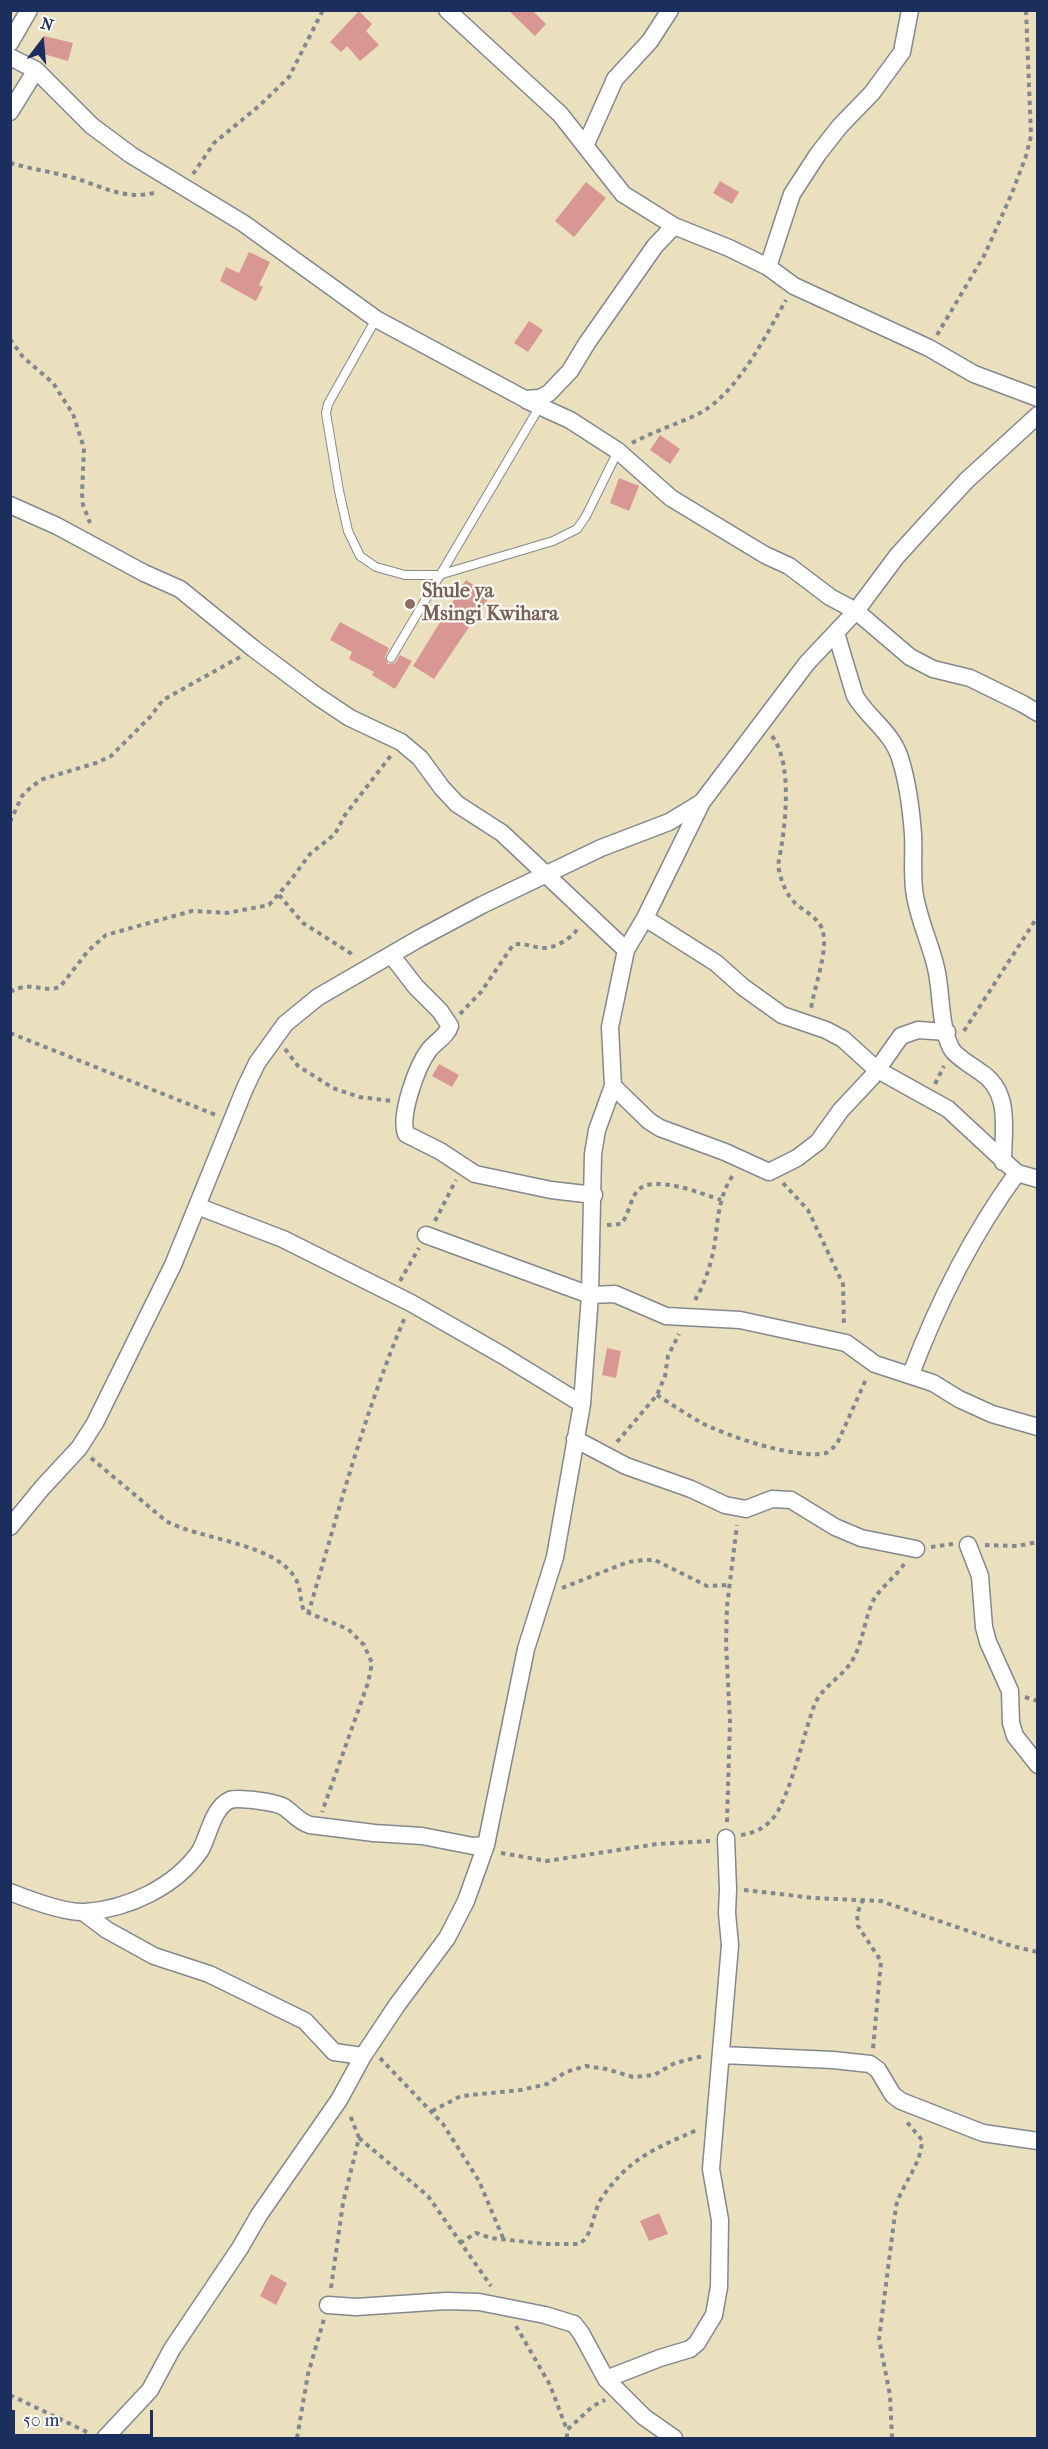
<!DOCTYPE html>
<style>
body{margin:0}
#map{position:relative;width:1048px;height:2449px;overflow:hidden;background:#eae0bd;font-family:"IM FELL French Canon",serif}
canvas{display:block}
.frame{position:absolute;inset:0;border:12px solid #1b2f5e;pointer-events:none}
.north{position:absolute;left:12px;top:12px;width:60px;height:60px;-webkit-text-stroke:4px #fdfcf7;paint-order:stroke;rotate:16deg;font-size:16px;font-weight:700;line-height:24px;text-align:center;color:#1b2f5e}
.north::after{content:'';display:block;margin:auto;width:21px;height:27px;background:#1b2f5e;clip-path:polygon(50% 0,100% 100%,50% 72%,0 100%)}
.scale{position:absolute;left:12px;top:2410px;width:141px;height:27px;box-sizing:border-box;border:3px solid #1b2f5e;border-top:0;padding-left:8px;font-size:18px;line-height:21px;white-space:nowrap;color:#1b2f5e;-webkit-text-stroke:4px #fdfcf7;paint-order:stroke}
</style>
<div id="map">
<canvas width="1048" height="2449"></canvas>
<div class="frame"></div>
<div class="north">N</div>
<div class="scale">50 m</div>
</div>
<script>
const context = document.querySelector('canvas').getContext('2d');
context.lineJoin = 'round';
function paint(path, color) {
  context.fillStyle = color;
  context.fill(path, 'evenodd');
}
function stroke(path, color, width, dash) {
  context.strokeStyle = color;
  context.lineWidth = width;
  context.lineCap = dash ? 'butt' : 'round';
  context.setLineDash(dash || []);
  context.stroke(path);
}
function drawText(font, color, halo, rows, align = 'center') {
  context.font = font + ' "IM FELL French Canon",serif';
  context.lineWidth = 4.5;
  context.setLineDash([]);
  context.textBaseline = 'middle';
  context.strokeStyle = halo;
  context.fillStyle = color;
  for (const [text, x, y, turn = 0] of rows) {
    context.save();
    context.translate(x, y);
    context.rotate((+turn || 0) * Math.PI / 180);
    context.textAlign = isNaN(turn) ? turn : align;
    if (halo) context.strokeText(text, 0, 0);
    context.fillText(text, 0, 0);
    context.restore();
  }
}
const building = new Path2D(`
 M508,10H532L546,24L535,36Z
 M359,11L372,24L366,31L379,45L360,61L347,46L341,52L330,42Z
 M44,36L73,43L68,61L40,53Z
 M720,181L739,192L732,204L713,193Z
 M586,182L606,198L574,237L555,221Z
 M249,252L270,262L259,285L263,287L256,301L220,281L226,267L239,273Z
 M529,321L543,330L528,352L514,343Z
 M660,435L680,449L670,464L650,450Z
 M619,478L639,486L629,511L610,503Z
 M466,580L490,596L434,679L413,666Z
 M340,622L389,648L385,657L388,664L395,663L400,655L412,661L395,689L372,675L374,672L349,659L352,652L330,640Z
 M439,1064L459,1075L452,1087L432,1076Z
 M607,1348L621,1351L616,1378L602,1375Z
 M659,2213L668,2234L649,2241L640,2221Z
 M271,2274L287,2283L276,2305L260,2296Z`);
const path = new Path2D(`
 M10,163C31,169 53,172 74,178C105,187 124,201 158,192
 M193,174L214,143L259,106L289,77L323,10
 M937,335L985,254L1012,193L1026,156L1031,136L1026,10
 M10,339L23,357L53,383L73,414L84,448L82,494L83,505L90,523
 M632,443C654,431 678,424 700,413C738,392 765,337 786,300
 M772,736C794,765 785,831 778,865C780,878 785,893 795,903C805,912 820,918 823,932C828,953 814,987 811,1009
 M10,822L22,796L31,787L43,779L96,763L111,756L150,717L163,700L240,657
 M279,895L303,923L355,956
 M10,992C30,980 42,993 60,987L88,951L106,935L192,911L227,913L269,905L290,881L310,854L335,834L345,815L392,754
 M460,1014L481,992L513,945C523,942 532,947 542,948C555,949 572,938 578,928
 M964,1031L1038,916
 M10,1033L216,1115
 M285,1049L298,1066L333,1088L359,1097L392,1101
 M935,1084L944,1066
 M783,1183L808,1210L843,1284L844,1326
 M435,1221L456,1180
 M607,1225L621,1224C629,1215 630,1199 638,1190C654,1174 703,1194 721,1200
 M400,1281L419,1248
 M695,1300C705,1284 712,1261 715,1242C718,1218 719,1194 734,1174
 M657,1395C671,1404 686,1414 700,1422C726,1436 798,1460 826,1453C830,1451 833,1448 837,1444L867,1377
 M617,1442L657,1395L665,1376L668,1356L679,1334
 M91,1458L166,1521C201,1540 270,1542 294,1576C302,1588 299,1599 304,1611L348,1629L364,1645L372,1663L368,1683L322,1812
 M985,1545L1017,1546L1038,1542
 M931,1547L953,1544
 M562,1588L628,1562L644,1560H655L707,1586L730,1585
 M308,1614C338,1514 364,1413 405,1317
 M1025,1697L1038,1701
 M727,1822L730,1721L726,1643L727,1606L737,1525
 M741,1835C758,1832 769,1826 778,1811C795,1778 802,1740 814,1706C820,1689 840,1678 850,1664C862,1647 864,1622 872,1603C879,1588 895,1578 904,1564
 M501,1853L547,1861L657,1844L710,1841
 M744,1890L814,1898L881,1901L1012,1946L1038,1952
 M863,1899L857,1914L858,1926L881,1961L873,2049
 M380,2058L443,2124L479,2181L503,2238
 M432,2111L461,2096L521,2090L547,2084L566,2072L586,2066L606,2069L633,2077L654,2075L675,2063L703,2056
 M359,2138L428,2196L491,2286
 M460,2243L476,2233L491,2238L545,2244H579C593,2236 593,2212 601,2199C629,2158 654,2149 697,2130
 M331,2288L343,2203L359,2138L350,2115
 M516,2326L550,2385L567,2430
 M10,2395L91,2434
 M297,2438L308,2374L324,2319
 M567,2438V2430L593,2406L605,2400
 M892,2438L890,2395L879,2339L896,2206C903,2182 921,2166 922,2140L906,2121`);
const service = new Path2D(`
 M376,319L328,404L326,413L339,491L348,531L360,556L376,567L405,575H439L553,541L577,529L586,516L618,451
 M391,658L540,406`);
const minor = new Path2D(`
 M447,10L560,114L623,194L674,226L729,248L768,267L794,286L929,348L974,374L1038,398
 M10,43L29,10
 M10,57L36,70L92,126L131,155L243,223L376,319L525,399L540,398L549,393L570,371L587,343L655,246L674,226
 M10,112L36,70
 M586,144L615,79L650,41L670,10
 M768,267L792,194L818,154L840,126L872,93L902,52L910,10
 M526,400L570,420L618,451L671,498L765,555L789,566L830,597L856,611L910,657L933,669L970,678L1023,704L1038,713
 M10,505L57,526L144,573L180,589L254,649L317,696L350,718L401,742L420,758L442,788L457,804L502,833L626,950
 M836,633L855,696C868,718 892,732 900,758C908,783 911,808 913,834C914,852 912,870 914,889C917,917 930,941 936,968C942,993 939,1024 951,1048C955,1056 972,1066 979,1071C1012,1091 1003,1128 1003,1162
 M645,918L716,963L743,987L782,1015L826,1030L843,1039L876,1069L948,1109L1017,1173L1038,1179
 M392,956L416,987L440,1011L450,1026C447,1036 435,1042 429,1050C417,1066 399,1115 406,1134L440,1151L475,1174L551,1190L594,1195
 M613,1086L649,1121L660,1128L725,1152L769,1172L797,1158L818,1142L841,1110L872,1077L901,1036L918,1030L947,1032
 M197,1206L283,1239L411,1303L502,1355L582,1404
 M426,1235L590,1295L615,1294L666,1316L740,1320L846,1343L875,1364L933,1383L959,1399L992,1414L1038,1427
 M911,1374C938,1302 972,1235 1017,1173
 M575,1439L626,1466L691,1489L725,1505L746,1509L772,1499L791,1500L835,1527L861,1538L916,1549
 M10,1527L42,1488L79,1448L95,1423L173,1265L245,1088L257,1063L285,1024L318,997L420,938L482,905L601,848L669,822L702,802
 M968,1545L980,1576L984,1627L988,1642L1010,1691L1011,1723L1015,1736L1038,1765
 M10,1892C30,1900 64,1913 85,1912C128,1909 175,1887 200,1851C209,1836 212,1808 230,1800C238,1797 276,1802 284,1807C293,1813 299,1822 310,1825L374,1833L422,1836L473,1846L486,1845
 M83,1912L107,1930L154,1956L209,1974L305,2021L334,2052L363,2056
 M722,2055L833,2060L870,2064L878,2070L893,2095L901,2101L983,2133L1038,2141
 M328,2305L356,2307L446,2301L479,2302L545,2315L574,2324L581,2333L606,2379L644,2417L674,2438
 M606,2379L660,2358L690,2349L697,2343L714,2315L719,2287L720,2220L711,2169L730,1945L727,1913L728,1889L726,1838
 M105,2438L150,2390L172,2349L240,2248L259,2215L339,2100L363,2056L397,2005L447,1938L466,1901L486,1845L526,1649L555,1557L582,1404L590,1295L593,1154L597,1130L613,1086L610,1027L626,950L645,918L702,802L807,663L856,611L897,556L928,522L967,480L1038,415`);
const markers = [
 [410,604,6,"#8d6e63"]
];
const educationNames = [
 ["Shule ya",422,592],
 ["Msingi Kwihara",422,615]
];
paint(building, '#d89793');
stroke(service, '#82888e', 10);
stroke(minor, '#82888e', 19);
stroke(path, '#82888e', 4, [4.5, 4.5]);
stroke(service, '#fff', 8);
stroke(minor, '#fff', 16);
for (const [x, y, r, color] of markers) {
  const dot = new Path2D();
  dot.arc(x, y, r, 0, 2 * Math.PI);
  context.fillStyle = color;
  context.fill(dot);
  stroke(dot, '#fdfcf7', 2);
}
drawText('bold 20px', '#785e54', '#fdfcf7', educationNames, 'left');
</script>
